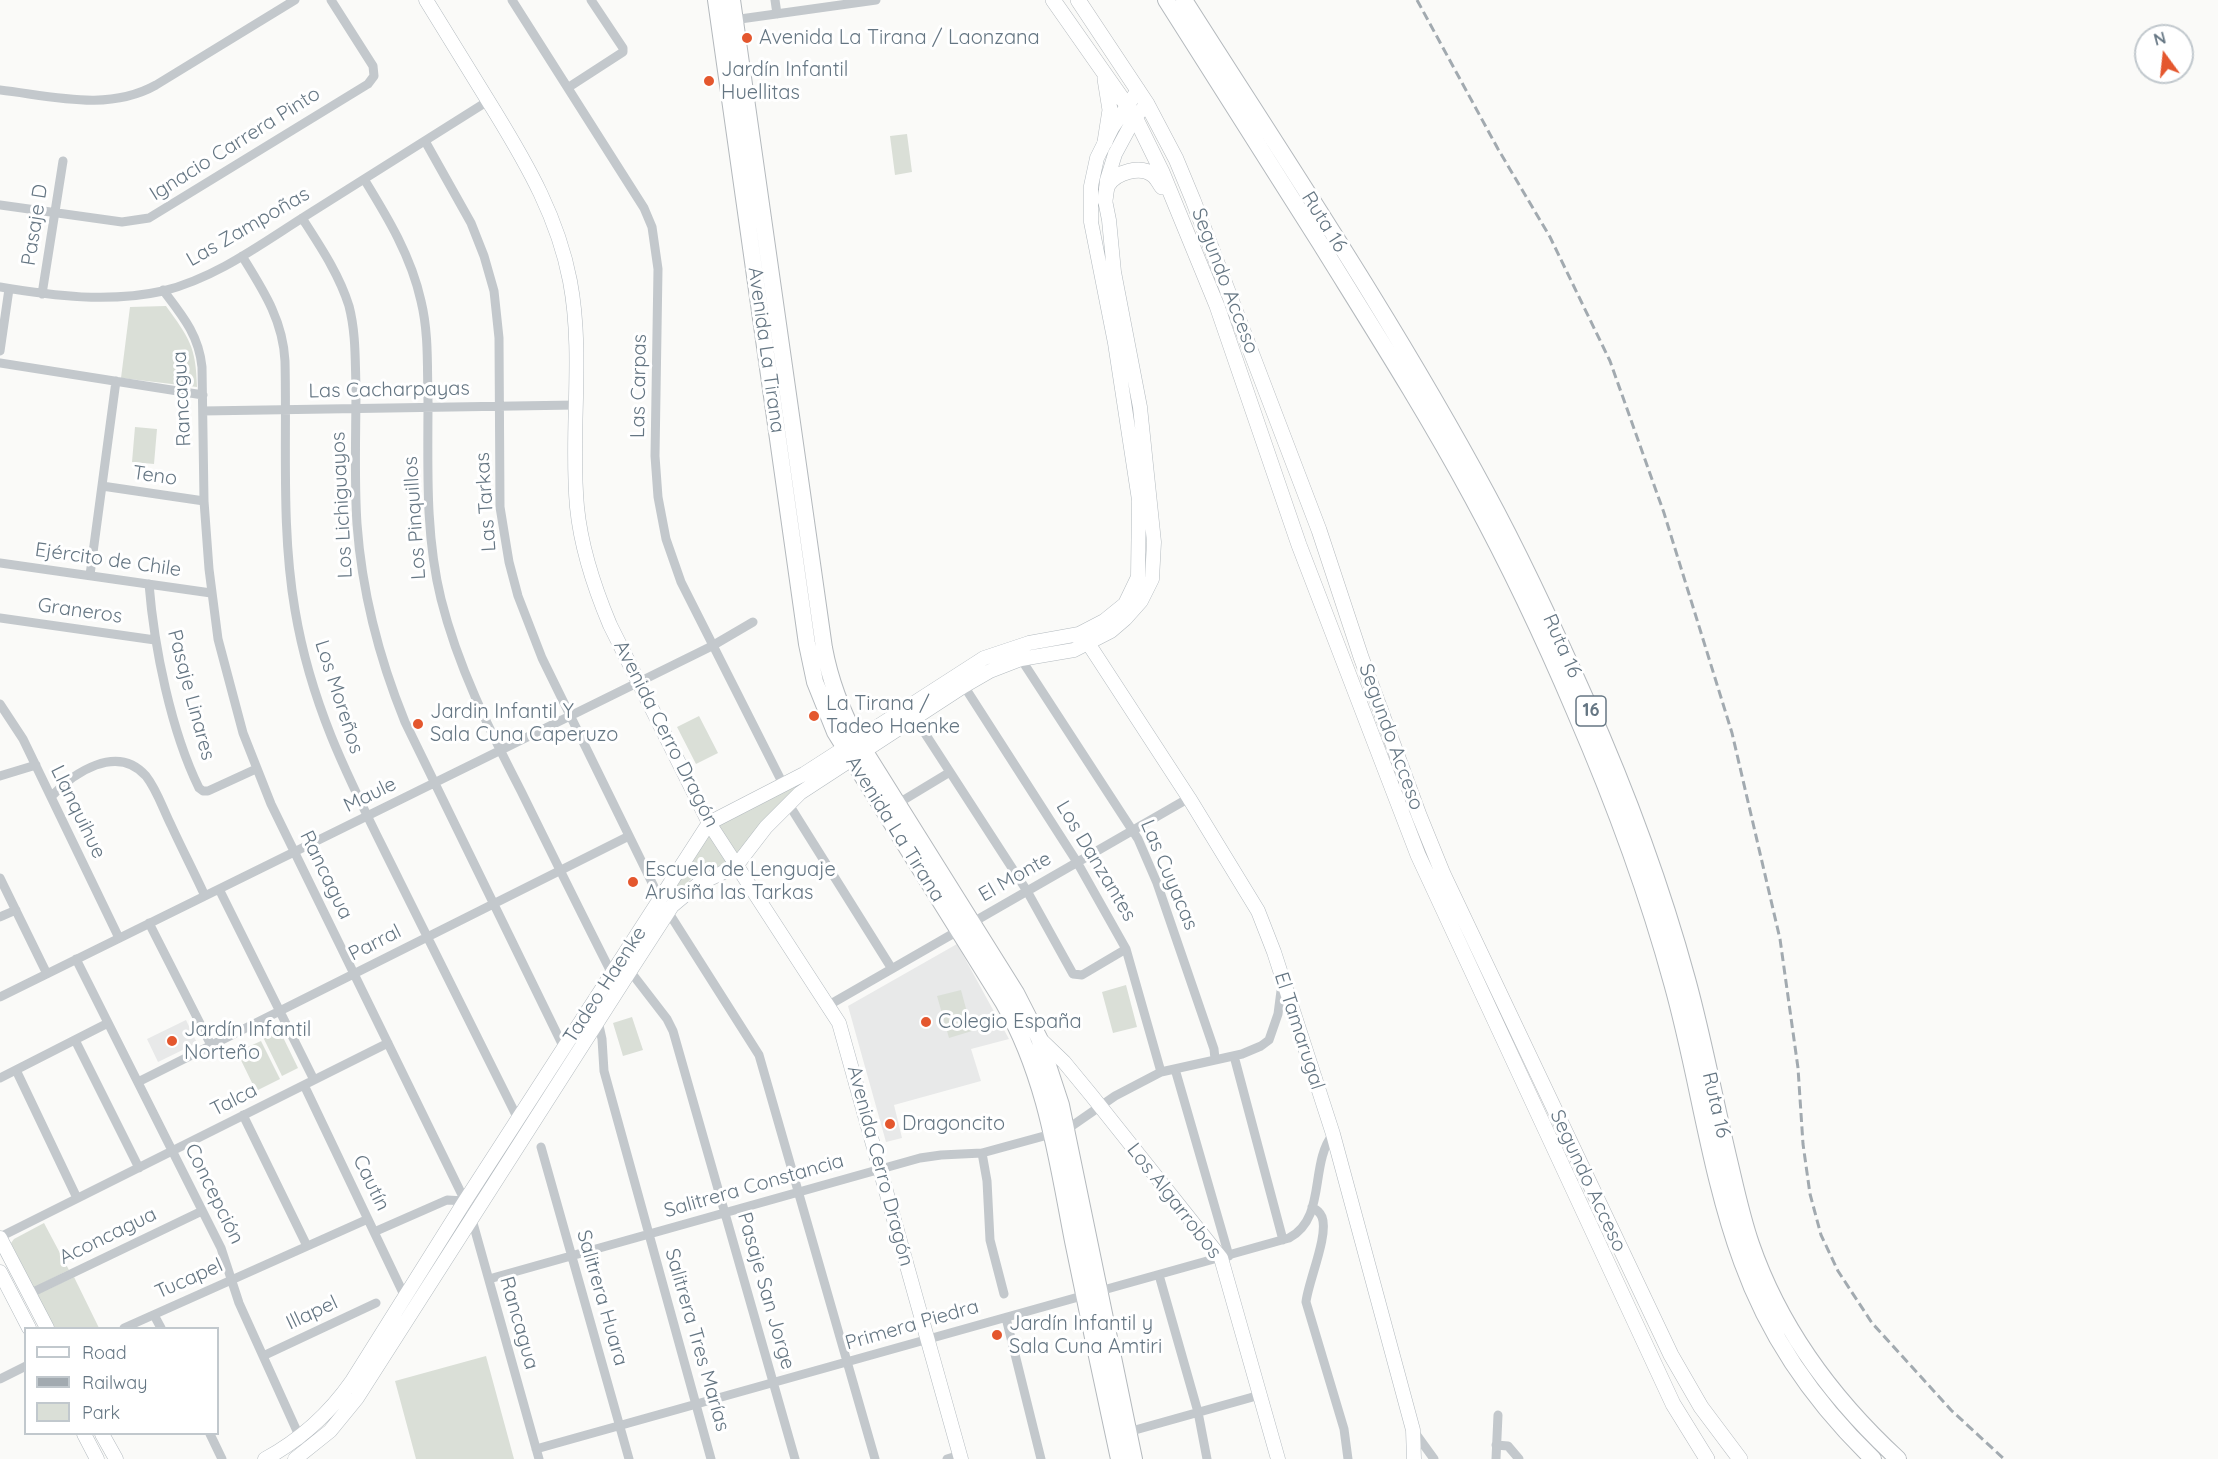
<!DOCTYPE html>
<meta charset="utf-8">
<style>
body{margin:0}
#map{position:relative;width:2218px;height:1459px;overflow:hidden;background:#fafaf8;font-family:Quicksand,sans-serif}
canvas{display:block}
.legend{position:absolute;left:24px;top:1327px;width:195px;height:108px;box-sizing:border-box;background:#fff;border:2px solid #c1c8cd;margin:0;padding:8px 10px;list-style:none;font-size:18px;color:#657683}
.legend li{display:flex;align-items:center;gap:12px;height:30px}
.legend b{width:30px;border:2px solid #c1c8cd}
.north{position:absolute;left:2134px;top:24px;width:60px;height:60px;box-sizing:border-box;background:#fff;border:2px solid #c1c8cd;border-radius:50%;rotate:345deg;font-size:16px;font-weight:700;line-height:24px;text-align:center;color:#657683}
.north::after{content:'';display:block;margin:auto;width:21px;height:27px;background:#e4572e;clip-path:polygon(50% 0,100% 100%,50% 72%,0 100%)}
</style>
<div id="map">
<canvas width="2218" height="1459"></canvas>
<ul class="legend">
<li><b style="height:8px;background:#fff"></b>Road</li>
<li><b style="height:8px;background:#a2aab0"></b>Railway</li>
<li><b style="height:16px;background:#dadfd7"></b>Park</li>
</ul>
<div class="north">N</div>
</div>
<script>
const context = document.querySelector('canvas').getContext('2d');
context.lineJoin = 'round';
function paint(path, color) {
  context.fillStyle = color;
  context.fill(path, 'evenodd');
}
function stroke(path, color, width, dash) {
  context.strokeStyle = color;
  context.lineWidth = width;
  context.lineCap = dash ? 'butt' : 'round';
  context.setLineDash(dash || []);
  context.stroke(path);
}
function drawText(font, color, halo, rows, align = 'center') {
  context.font = font + ' Quicksand,sans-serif';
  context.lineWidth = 6;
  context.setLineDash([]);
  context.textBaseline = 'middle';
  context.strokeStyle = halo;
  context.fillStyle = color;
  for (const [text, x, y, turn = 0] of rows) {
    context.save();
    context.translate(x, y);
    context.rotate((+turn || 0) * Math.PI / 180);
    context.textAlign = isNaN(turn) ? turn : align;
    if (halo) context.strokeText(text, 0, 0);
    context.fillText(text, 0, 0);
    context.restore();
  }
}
const built = new Path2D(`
 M957,944L1009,1039L971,1049L981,1081L894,1105L902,1138L886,1142L848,1006Z
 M186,1020L197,1043L158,1062L147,1039Z`);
const green = new Path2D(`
 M907,134L912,172L895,175L890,136Z
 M166,306C189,338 196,346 197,387L121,378L130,307Z
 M135,427L157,429L154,464L132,462Z
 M699,716L718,753L696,764L677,727Z
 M837,756L841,761L787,796L736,855L717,825L748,811Z
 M708,833L727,863L695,875L677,893L673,891Z
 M1126,985L1137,1027L1113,1033L1102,992Z
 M961,990L972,1031L949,1038L937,996Z
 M632,1017L643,1050L623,1056L613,1023Z
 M279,1029L298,1068L282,1076L263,1037Z
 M261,1041L280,1079L256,1091L237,1052Z
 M44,1223L69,1270L33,1288L11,1243L14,1239Z
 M74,1277L99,1328H55L36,1295Z
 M486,1356L514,1459H416L395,1381Z`);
const street = new Path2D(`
 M512,0L644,208L652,227L658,269L655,456L658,497L666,539L681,582L784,786
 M775,0L777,14
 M733,20L876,0
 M569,87L623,52V48L591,0
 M0,90C52,96 108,112 156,85L295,0
 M425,141L471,223L484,256L494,291L499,338L500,507L509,562L518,596L542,658L660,899L759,1055L875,1459
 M364,179C388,218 411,256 421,301C429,334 427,367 428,401C428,467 425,534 441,599C458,667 489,729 521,791C551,852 581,913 612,974
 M0,205L122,222L149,218L368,84L374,76L373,66L331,0
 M302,218C320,246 339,274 349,306C356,333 355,360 356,387C356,433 354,478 357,524C362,593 379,658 405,722L564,1048
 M242,256C263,290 283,320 285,361C287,444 281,529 295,610C312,712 354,789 399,880C438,959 478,1039 518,1119
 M0,287C54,296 109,303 163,291C216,278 261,244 307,215C367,177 428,139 488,101
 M163,290C182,315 199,335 202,367L204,501L209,569L218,639L243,733L271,804L466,1203
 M42,294L63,161
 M0,351L9,289
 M0,363L203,395
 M203,411L576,405
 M102,486L204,501
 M0,563L211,593
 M90,575L116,381
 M149,584C154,647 171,731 199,788L203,791H208L256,769
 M0,618L155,640
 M1021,659L1138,839L1157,883L1214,1049L1215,1059
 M964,686L1077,862L1126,949L1161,1072
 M0,704L23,739L119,938
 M915,718L1027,891L1073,974L1082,975L1126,949
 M0,776L36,765
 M51,797C73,773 117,743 146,776C157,790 163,809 171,825C182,849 194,872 205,896
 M788,803L892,969
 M897,804L950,772
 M0,878L47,974
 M219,889L314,1080
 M0,917L16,910
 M149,923L211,1045
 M76,959L221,1248L239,1303L301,1440
 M630,971L667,1019L673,1031L795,1459
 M0,997L712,646L753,622
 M829,1005L1189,798
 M598,1021L602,1039L604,1071L711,1459
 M75,1040L139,1168
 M1234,1056L1283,1240
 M1175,1069L1229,1256
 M16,1070L77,1198
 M0,1078L108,1023
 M138,1082L629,836
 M304,1085L405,1297
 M243,1115L307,1246
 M541,1147L629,1459
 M982,1153L987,1181L990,1240L1004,1294
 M1312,1207C1317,1210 1320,1212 1322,1217C1329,1235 1308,1282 1306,1302L1344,1429L1348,1459
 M471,1216L539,1459
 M374,1232L447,1200L465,1201
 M0,1237L388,1043
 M1159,1275L1198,1412L1207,1459
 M489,1279L920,1158L941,1155L982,1153L1066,1130L1115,1096L1161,1072L1242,1054L1261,1046L1269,1040L1278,1014L1282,983
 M29,1294L202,1211
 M154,1315L161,1328
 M1006,1318L1041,1459
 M124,1328L368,1219
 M263,1356L376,1303
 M0,1379L26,1366
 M1413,1430L1434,1459
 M1128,1432L1260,1395
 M210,1434L222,1459
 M1496,1445L1508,1446L1519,1459
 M536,1449L1289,1238C1327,1218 1309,1164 1333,1134
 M947,1459L960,1455
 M1496,1459L1498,1415`);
const secondary = new Path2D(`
 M426,0C449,37 472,75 495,112C528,166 558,218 570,281C584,355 570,432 577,507C581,548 594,587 610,625L709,823L839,1023L961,1459
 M1079,634L1104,621L1125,604L1138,577L1139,500L1115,343L1091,222V186L1097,158L1112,128L1138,90
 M1039,1038L1064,1062L1092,1096L1221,1258L1278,1459
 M0,1238L47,1328
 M0,1272L29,1328
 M84,1434L97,1459
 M102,1434L116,1459
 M265,1459C300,1440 329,1414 352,1381L465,1201L709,823L804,774L984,658L1029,643L1079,634L1088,643L1189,798L1258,911L1274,952L1333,1134L1413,1430L1414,1459
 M295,1459L330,1431L357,1398L630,971L672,906L697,885L736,866L766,827L800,793L964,686L990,671L1021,659L1074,650L1111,631L1125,619L1141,601L1152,579L1154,542L1140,407L1114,272L1109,220L1105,200L1107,180L1115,154L1135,117L1147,104`);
const primary = new Path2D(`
 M1053,0L1135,117L1162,172L1217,306L1299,545L1418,855L1673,1404L1707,1459
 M1078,0L1147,104L1176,159L1193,200L1319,530L1361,657L1419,815L1443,874L1671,1355L1701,1407L1740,1459
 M1105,142L1110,110L1105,79
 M1105,200C1106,195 1106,189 1108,185C1116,172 1141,165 1153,175C1157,178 1159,183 1162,187`);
const highway = new Path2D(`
 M716,0L807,644L815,682L835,732L1003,1002C1046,1076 1057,1159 1073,1241C1088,1314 1103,1386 1119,1459
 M732,0L824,648C830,680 841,710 857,739L1016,993L1039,1038L1061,1105L1134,1459
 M1166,0C1217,81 1268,162 1320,243C1372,327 1425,410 1472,497C1510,567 1544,639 1575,712C1613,800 1647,891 1672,983C1698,1075 1709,1172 1742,1262C1769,1337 1816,1404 1873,1459
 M1184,0C1287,162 1395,323 1486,492C1523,560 1555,630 1586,700C1626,790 1661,884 1687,979C1703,1037 1714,1097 1728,1156C1735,1185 1741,1215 1751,1244C1780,1328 1833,1399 1898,1459`);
const rail = new Path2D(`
 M1417,0L1498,149L1550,237L1610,361L1664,513L1732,733L1780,939L1798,1068L1803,1144L1810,1194L1821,1235L1838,1271L1872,1323L1951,1410L2004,1459`);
const markers = [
 [747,38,6,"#e4572e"],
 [709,81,6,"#e4572e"],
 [814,716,6,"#e4572e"],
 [418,724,6,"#e4572e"],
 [633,882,6,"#e4572e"],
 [926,1022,6,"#e4572e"],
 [172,1041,6,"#e4572e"],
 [890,1124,6,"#e4572e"],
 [997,1335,6,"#e4572e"]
];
const shields = [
 [1591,711,30]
];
const shieldNames = [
 ["16",1591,711]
];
const poiNames = [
 ["Avenida La Tirana / Laonzana",759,38],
 ["Jardín Infantil",721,70],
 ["Huellitas",721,93],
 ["La Tirana /",826,704],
 ["Tadeo Haenke",826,727],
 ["Jardin Infantil Y",430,712],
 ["Sala Cuna Caperuzo",430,735],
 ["Escuela de Lenguaje",645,870],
 ["Arusiña las Tarkas",645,893],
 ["Colegio España",938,1022],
 ["Jardín Infantil",184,1030],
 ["Norteño",184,1053],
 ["Dragoncito",902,1124],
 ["Jardín Infantil y",1009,1324],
 ["Sala Cuna Amtiri",1009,1347]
];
const streetNames = [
 ["Ignacio Carrera Pinto",235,144,-32],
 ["Ruta 16",1324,222,58],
 ["Pasaje D",35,225,-81],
 ["Las Zampoñas",248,227,-30],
 ["Segundo Acceso",1225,281,69],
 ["Avenida La Tirana",766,350,82],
 ["Las Carpas",639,386,-89],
 ["Las Cacharpayas",389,390,-1],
 ["Rancagua",182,399,-93],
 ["Teno",155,476,8],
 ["Las Tarkas",486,502,-94],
 ["Los Lichiguayos",342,505,-93],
 ["Los Pinquillos",415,518,-94],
 ["Ejército de Chile",108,560,8],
 ["Graneros",80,611,8],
 ["Ruta 16",1562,646,66],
 ["Pasaje Linares",191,695,75],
 ["Los Moreños",339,697,72],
 ["Avenida Cerro Dragón",666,734,63],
 ["Segundo Acceso",1391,737,70],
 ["Maule",370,795,-26],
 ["Llanquihue",78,812,64],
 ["Avenida La Tirana",895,829,58],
 ["Los Danzantes",1096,861,59],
 ["Rancagua",326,875,64],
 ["Las Cuyacas",1169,875,67],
 ["El Monte",1015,877,-30],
 ["Parral",375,943,-27],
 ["Tadeo Haenke",605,985,-57],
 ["El Tamarugal",1299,1031,72],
 ["Talca",234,1100,-27],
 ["Ruta 16",1716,1105,77],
 ["Avenida Cerro Dragón",880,1166,75],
 ["Segundo Acceso",1588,1181,65],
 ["Cautín",371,1183,64],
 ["Salitrera Constancia",754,1186,-16],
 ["Concepción",214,1194,64],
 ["Los Algarrobos",1174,1201,52],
 ["Aconcagua",108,1236,-26],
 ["Tucapel",189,1279,-24],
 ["Pasaje San Jorge",766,1291,74],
 ["Salitrera Huara",602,1298,74],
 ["Illapel",312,1313,-25],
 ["Rancagua",519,1323,74],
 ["Primera Piedra",912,1325,-16],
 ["Salitrera Tres Marías",697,1340,74]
];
paint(built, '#e8e9e9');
paint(green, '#dadfd7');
stroke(secondary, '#b3babf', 15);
stroke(primary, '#b5babe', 16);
stroke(highway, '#b4b9bd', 18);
stroke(street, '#c3c8cc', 9);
stroke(secondary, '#fff', 14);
stroke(primary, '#fff', 15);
stroke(highway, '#fff', 16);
stroke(rail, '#a2aab0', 3, [9, 4.5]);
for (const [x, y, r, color] of markers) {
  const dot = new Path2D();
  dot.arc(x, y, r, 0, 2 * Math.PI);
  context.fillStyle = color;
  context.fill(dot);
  stroke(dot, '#fff', 2);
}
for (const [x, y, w] of shields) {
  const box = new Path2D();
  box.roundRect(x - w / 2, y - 15, w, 30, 4.5);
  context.fillStyle = '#fff';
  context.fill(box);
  stroke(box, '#657683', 1.5);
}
drawText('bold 18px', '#657683', null, shieldNames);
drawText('20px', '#657683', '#fff', poiNames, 'left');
drawText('20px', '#657683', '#fff', streetNames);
</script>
